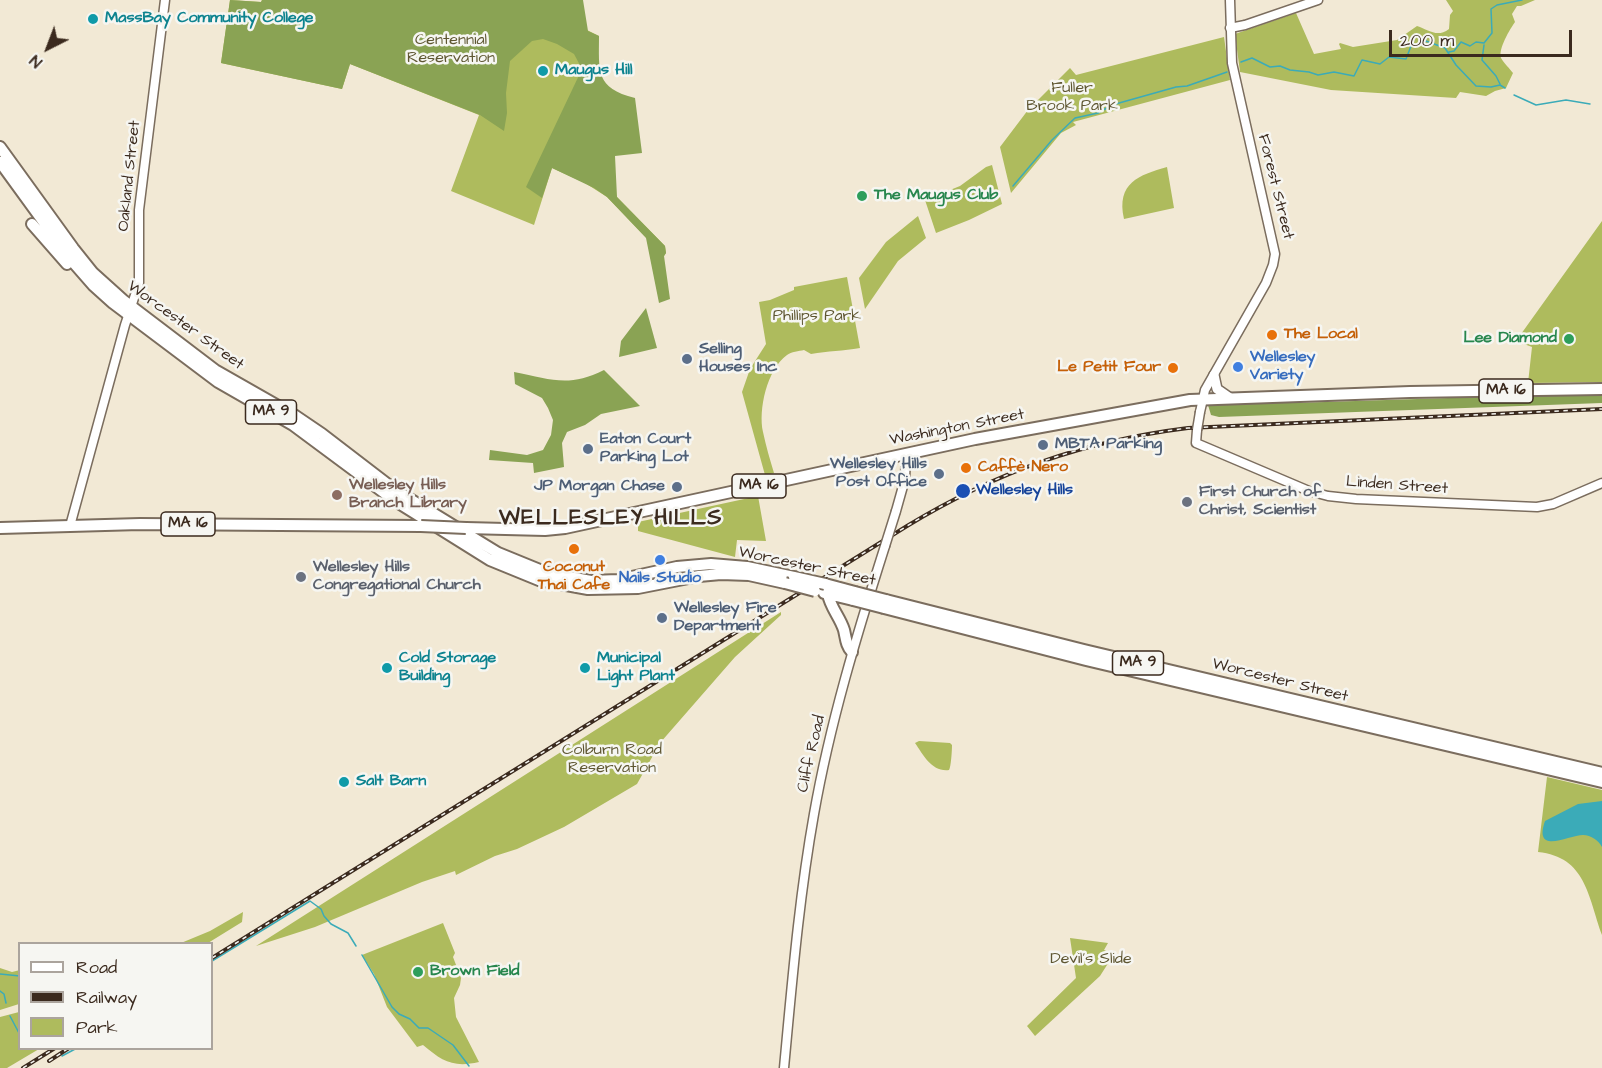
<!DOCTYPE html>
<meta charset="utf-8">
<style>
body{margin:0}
#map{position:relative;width:1602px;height:1068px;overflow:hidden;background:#f2e9d5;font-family:"Architects Daughter",sans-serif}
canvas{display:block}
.legend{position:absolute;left:18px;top:942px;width:195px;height:108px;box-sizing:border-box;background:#f6f6f2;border:2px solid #aba49d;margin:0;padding:8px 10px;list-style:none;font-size:18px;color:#3b2a1e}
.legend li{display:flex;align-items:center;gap:12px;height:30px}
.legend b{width:30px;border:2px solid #aba49d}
.north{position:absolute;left:18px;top:18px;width:60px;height:60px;-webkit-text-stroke:4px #f6f6f2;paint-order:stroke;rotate:222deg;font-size:16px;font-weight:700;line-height:24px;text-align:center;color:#3b2a1e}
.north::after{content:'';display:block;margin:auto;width:21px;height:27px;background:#3b2a1e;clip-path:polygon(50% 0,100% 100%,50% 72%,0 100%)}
.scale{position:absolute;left:1389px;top:30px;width:183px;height:27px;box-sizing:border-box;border:3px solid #3b2a1e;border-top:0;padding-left:8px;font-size:18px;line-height:21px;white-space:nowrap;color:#3b2a1e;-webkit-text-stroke:4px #f6f6f2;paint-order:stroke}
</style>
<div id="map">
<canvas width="1602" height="1068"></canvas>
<ul class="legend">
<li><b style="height:8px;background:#fff"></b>Road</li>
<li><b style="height:8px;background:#3b2a1e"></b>Railway</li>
<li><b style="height:16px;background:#aebb5d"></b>Park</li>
</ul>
<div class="north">N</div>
<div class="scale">200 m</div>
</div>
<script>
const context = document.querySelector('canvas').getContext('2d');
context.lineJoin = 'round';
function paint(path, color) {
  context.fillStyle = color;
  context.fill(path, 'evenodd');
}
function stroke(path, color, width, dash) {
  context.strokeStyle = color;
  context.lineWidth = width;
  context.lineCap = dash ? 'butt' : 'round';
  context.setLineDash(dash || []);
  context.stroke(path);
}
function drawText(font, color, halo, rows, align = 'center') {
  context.font = font + ' "Architects Daughter",sans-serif';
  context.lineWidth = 5;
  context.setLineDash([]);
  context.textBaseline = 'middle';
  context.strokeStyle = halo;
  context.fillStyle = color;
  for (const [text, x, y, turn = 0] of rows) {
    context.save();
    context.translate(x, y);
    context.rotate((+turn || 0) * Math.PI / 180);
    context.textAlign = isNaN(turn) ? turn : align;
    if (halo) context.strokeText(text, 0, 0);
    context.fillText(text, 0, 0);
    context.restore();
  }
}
const green = new Path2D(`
 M230,0L261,2L262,0L573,23L599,36L576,91L617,197L665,246L666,253L664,256L607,197L585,183L552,168L534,225L451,191L479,115L350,64L342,89L221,63Z
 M1446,0H1535L1521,6H1517L1512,14L1515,22C1510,29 1498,49 1501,58C1504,63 1510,69 1513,73L1506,88L1495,91L1486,96L1460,92L1456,98L1331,90L1240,72L1235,34L1296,13L1314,54L1341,49L1339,44L1340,43L1353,47L1397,40L1417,26C1429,30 1437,38 1449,29L1450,15L1453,11Z
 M1224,37L1230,80L1073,122L1076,125L1061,133L1011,193L1000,147L1028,110L1070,68L1076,75Z
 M992,165L1002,204L969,220L936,233L925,200L960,186L986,167Z
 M1167,167L1174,208L1124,219C1116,183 1139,175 1167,167Z
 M918,216L926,238L898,261L865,309L859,278L886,242Z
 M1602,221V382L1528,383L1532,347L1516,341Z
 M847,277L860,348C843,351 828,351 811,354L804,350C799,351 791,352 787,355C767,369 758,410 763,432C766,446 770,460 774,473L765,475L742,392L750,369L766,344L759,302L770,300L794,290V287Z
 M758,496L766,541L737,540L735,557L638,531V522Z
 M781,612V615L735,657L660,743L637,784L564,827L517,849L495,856L456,875L455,871L422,882L315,927L256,946Z
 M919,741L950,743L952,745C952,750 951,767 949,770C932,772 924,756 915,743Z
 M1547,777L1602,790V935C1588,896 1586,857 1538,852Z
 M243,912L242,922L208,943H181L210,931Z
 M443,923L455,953L453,957L461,978L460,985L454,998L456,1017L479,1062C453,1068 442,1061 423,1045L417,1047L387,1007L374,974L362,955Z
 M1070,938L1108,943L1104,950L1114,954L1100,976L1035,1036L1027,1026L1076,978Z
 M0,968L12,972L20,970L19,1004L0,1010Z
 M19,1012L20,1048L39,1049L7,1068H0V1017Z`);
const forest = new Path2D(`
 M230,0L261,2L262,0H583L588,31L599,36C599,71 595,88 635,98L642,153L615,156L617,197L665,246L666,253L664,256L670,299L659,303L646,238L607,197L594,188L552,168L542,198L526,187L582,69L574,54L557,44L543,39L532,41L510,61L506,93L507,113L504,131L480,115L350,64L342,89L221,63Z
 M646,308L657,348L619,357L621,341Z
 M604,370L640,406L601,414L585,425L567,432L562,443L564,467L534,473L533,463L489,460L490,450L527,455L543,450L551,435L553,420L548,408L542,398L515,384L514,372C551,379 568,388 604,370Z
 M1602,393V403L1219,417L1211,415L1208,405L1213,403H1294Z`);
const water = new Path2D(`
 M1602,801V847C1599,841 1591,835 1583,835C1569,835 1533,856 1545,821L1578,804Z`);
const stream = new Path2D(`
 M1484,45L1482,60L1496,76L1500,84
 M1449,52L1454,51L1461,42L1470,46L1476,42L1484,43L1492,33L1491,9L1497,5L1522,0
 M1241,62L1252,58L1270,67L1280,66L1290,70L1309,72L1318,75L1334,72L1354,76L1362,60L1380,64L1389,57L1406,59L1411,46H1418L1426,41L1445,48L1456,65L1476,86L1491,87L1500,85L1505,88
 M1514,95L1536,105L1566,100L1590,104
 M1013,186L1052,140L1075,118L1098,113L1112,105L1176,87L1187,86L1227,72
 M362,955L392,1007L399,1014L410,1019L419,1028H428L453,1045L469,1066
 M212,961L310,901L321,909L324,916L331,924L348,933L356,946
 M0,974L20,976
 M0,991L4,994L6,1003
 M10,1016L20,1035
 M62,1056L77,1048`);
const tertiary = new Path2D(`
 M1230,28L1245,25L1318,0
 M1200,412L1205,390L1266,283L1273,265L1275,254L1232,63L1230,0
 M1197,430L1196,443L1309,491L1328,496L1356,499L1537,507L1553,504L1602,483
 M896,511L905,479L906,454
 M70,526L125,325L139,283V210L165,0
 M784,1068C792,983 799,898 814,814C830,723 857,634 885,546`);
const secondary = new Path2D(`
 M1214,375L1217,389L1230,398`);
const primary = new Path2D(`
 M0,528L140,524L421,526
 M466,528L545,530L565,528L975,439L1190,400L1410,392L1602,389`);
const trunk = new Path2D(`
 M0,147L73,248L93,273L123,300L215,370L294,415L322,434L395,490L498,553L547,573L591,581L618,580L677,567L711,564L747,567L794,577
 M0,162L72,261L93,285L113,303L218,382L293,425L394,500L490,560L539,580L588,589L638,588L699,576L721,574L749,575L785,583
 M32,224L67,264
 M825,584L855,592
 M824,593L853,600
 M828,594C830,607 840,617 844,630C846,638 846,646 852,652
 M886,600L1084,650L1602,773
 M884,608L1086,660L1602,782`);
const rail = new Path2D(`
 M212,958L907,526C996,472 1084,441 1188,428L1602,409
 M49,1061L69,1048
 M23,1068L55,1048`);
const tertiaryBridge = new Path2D(`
 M1197,430L1200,412
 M885,546L896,511`);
const primaryBridge = new Path2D(`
 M421,526L466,528`);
const trunkBridge = new Path2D(`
 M794,577L825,584
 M785,583L815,591
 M855,592L886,600
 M853,600L884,608`);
const markers = [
 [93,19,6,"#0f9aa8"],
 [543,71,6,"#0f9aa8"],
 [862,196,6,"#2e9e5b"],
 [1272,335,6,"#e8710a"],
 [1569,339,6,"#2e9e5b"],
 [687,359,6,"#5c6f8a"],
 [1238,367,6,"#3f7fe0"],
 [1173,368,6,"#e8710a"],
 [1043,445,6,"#5c6f8a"],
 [588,449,6,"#5c6f8a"],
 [966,468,6,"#e8710a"],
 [939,474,6,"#5c6f8a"],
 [677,487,6,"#5c6f8a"],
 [963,491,8,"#1a4fb4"],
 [337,495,6,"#8d6e63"],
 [1187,502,6,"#6b7280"],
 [574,549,6,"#e8710a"],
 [660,560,6,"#3f7fe0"],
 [301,577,6,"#6b7280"],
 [662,618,6,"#5c6f8a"],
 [387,668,6,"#0f9aa8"],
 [585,668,6,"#0f9aa8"],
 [344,782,6,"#0f9aa8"],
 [418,972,6,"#2e9e5b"]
];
const shields = [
 [1506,391,54],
 [271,412,51],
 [759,486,54],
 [188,524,54],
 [1138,663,51]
];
const shieldNames = [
 ["MA 16",1506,391],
 ["MA 9",271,412],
 ["MA 16",759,486],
 ["MA 16",188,524],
 ["MA 9",1138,663]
];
const cultureNames = [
 ["MassBay Community College",105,19],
 ["Maugus Hill",555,71],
 ["Cold Storage",399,659],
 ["Building",399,677],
 ["Municipal",597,659],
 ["Light Plant",597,677],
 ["Salt Barn",356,782]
];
const parkNames = [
 ["Centennial",451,41],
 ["Reservation",451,59],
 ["Fuller",1072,89],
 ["Brook Park",1072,107],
 ["Phillips Park",817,317],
 ["Colburn Road",612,751],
 ["Reservation",612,769],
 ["Devil's Slide",1091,960]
];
const streetNames = [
 ["Oakland Street",130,176,-84],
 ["Forest Street",1275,187,76],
 ["Worcester Street",185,326,36],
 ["Washington Street",957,428,-11],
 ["Linden Street",1397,486,4],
 ["Worcester Street",807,567,12],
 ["Worcester Street",1280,681,14],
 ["Cliff Road",812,754,-77]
];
const leisureNames = [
 ["The Maugus Club",874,196],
 ["Lee Diamond",1557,339,"right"],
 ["Brown Field",430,972]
];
const foodNames = [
 ["The Local",1284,335],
 ["Le Petit Four",1161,368,"right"],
 ["Caffè Nero",978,468],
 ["Coconut",574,568,"center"],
 ["Thai Cafe",574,586,"center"]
];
const serviceNames = [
 ["Selling",699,350],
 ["Houses Inc",699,368],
 ["Eaton Court",600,440],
 ["Parking Lot",600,458],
 ["MBTA Parking",1055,445],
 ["Wellesley Hills",927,465,"right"],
 ["Post Office",927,483,"right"],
 ["JP Morgan Chase",665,487,"right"],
 ["Wellesley Fire",674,609],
 ["Department",674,627]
];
const shopNames = [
 ["Wellesley",1250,358],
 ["Variety",1250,376],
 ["Nails Studio",660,579,"center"]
];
const educationNames = [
 ["Wellesley Hills",349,486],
 ["Branch Library",349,504]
];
const transitNames = [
 ["Wellesley Hills",976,491]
];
const worshipNames = [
 ["First Church of",1199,493],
 ["Christ, Scientist",1199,511],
 ["Wellesley Hills",313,568],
 ["Congregational Church",313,586]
];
const districtNames = [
 ["WELLESLEY HILLS",611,519]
];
paint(green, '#aebb5d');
paint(forest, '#8aa354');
paint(water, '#3babb8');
stroke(stream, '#3babb8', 1.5);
stroke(tertiary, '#7b6d5e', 11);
stroke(secondary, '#7b6d5e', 12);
stroke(primary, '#7b6d5e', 14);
stroke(trunk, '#7b6d5e', 14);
stroke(tertiary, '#fff', 8);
stroke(secondary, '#fff', 9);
stroke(primary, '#fff', 10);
stroke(trunk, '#fff', 10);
stroke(rail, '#3b2a1e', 4);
stroke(rail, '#f6f6f2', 1.5, [4.5]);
stroke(tertiaryBridge, '#7b6d5e', 11, []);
stroke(primaryBridge, '#7b6d5e', 14, []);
stroke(trunkBridge, '#7b6d5e', 14, []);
stroke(tertiaryBridge, '#fff', 8);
stroke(primaryBridge, '#fff', 10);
stroke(trunkBridge, '#fff', 10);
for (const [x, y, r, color] of markers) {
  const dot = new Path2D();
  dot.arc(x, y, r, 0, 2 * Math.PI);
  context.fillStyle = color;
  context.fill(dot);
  stroke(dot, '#f6f6f2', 2);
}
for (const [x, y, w] of shields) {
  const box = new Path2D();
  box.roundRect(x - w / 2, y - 12, w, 24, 4.5);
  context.fillStyle = '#f6f6f2';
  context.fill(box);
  stroke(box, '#3b2a1e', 1.5);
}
drawText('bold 15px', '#3b2a1e', null, shieldNames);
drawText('bold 16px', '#0d838f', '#f6f6f2', cultureNames, 'left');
drawText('16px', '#5e5631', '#f6f6f2', parkNames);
drawText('16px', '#3b2a1e', '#f6f6f2', streetNames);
drawText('bold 16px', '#27864d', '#f6f6f2', leisureNames, 'left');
drawText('bold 16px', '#c56008', '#f6f6f2', foodNames, 'left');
drawText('bold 16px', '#4e5e75', '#f6f6f2', serviceNames, 'left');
drawText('bold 16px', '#366cbe', '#f6f6f2', shopNames, 'left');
drawText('bold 16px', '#785e54', '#f6f6f2', educationNames, 'left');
drawText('bold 16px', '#164399', '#f6f6f2', transitNames, 'left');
drawText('bold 16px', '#5b616d', '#f6f6f2', worshipNames, 'left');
context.letterSpacing = '1.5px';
drawText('bold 22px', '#3b2a1e', '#f6f6f2', districtNames);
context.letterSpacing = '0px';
</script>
